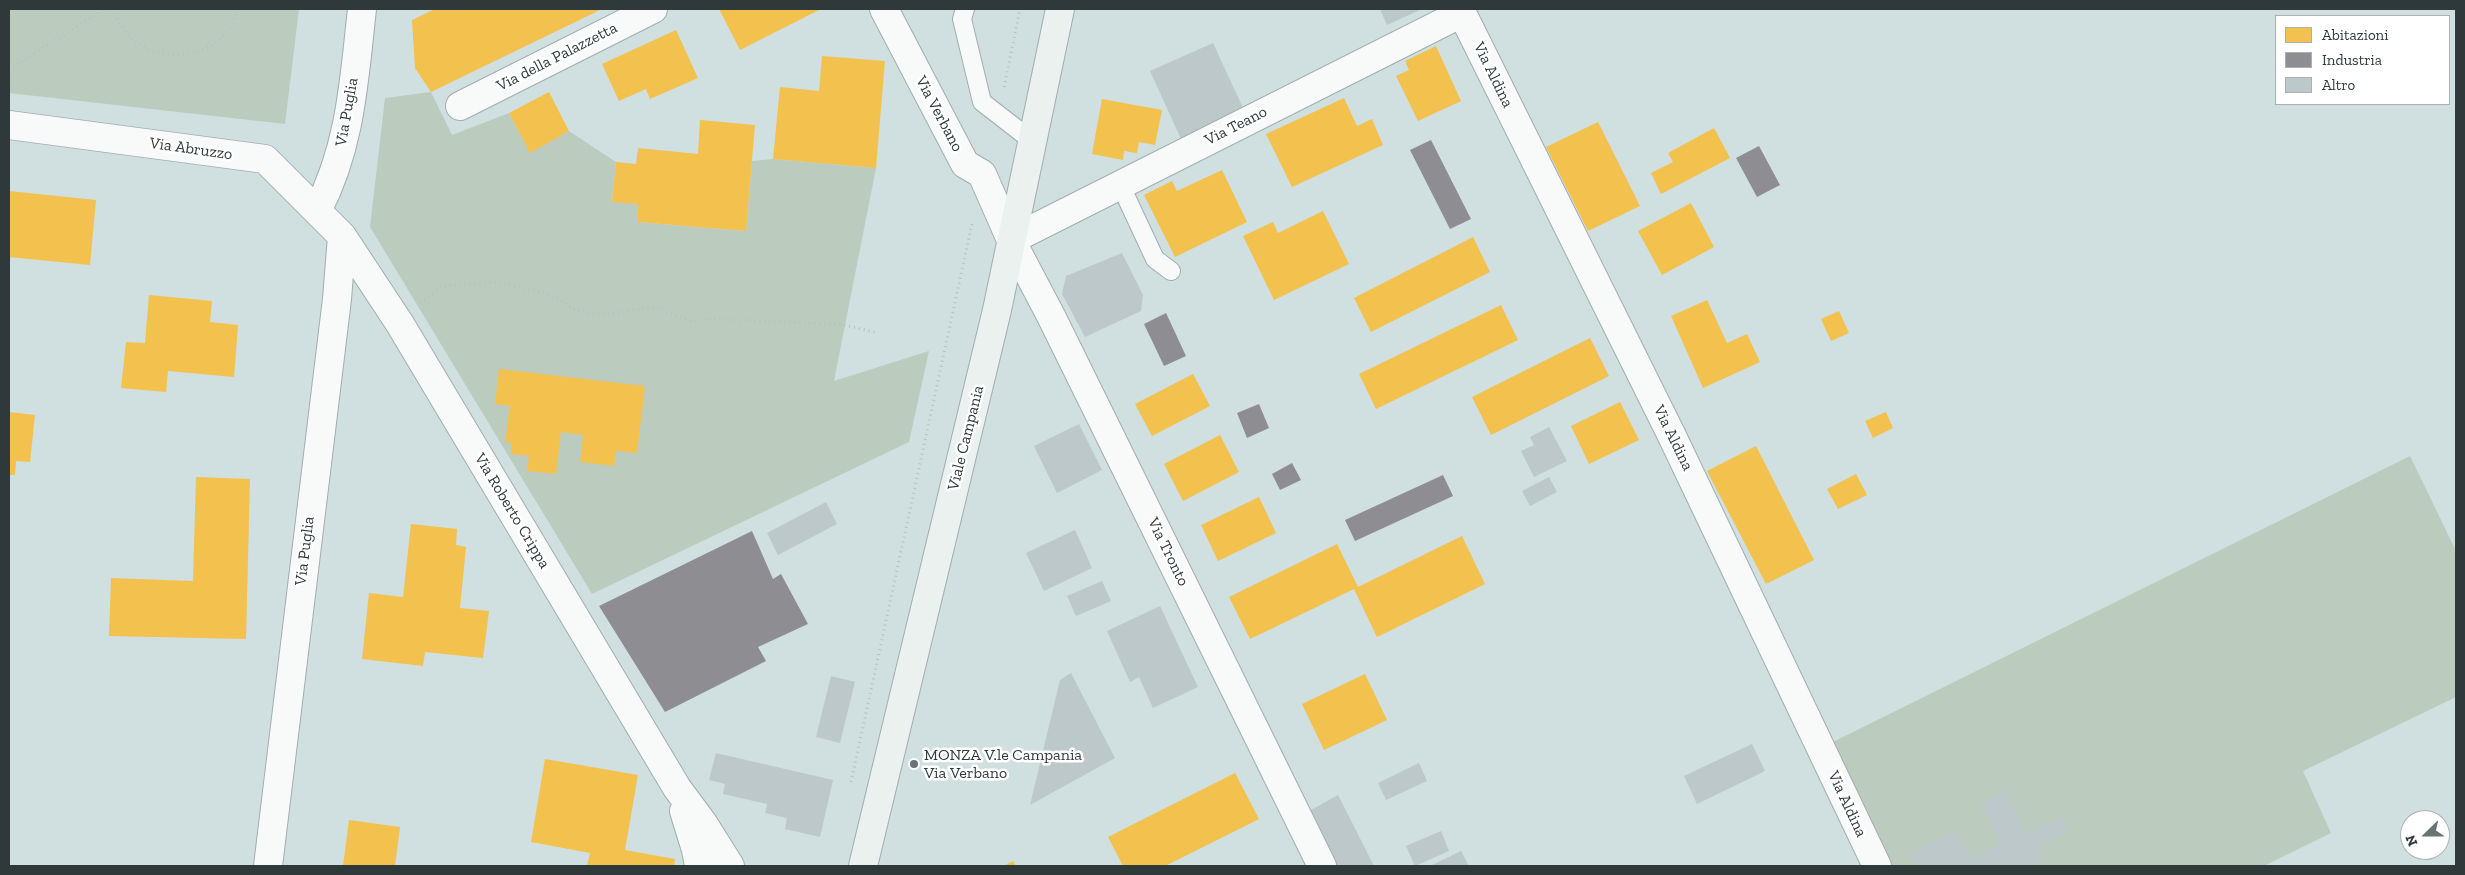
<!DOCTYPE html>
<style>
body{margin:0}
#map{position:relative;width:2465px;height:875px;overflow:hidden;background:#d0dfe0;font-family:"Zilla Slab",serif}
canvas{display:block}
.frame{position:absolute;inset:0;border:10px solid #2f393a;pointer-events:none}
.legend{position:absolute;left:2275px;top:15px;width:175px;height:90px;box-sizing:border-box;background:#fff;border:1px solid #acb0b0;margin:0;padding:6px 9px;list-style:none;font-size:15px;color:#2f393a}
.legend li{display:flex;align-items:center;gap:10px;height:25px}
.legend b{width:25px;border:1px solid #acb0b0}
.north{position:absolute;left:2400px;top:810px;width:50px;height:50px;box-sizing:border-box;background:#fff;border:1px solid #acb0b0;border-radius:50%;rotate:248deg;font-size:14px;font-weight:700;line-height:20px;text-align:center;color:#2f393a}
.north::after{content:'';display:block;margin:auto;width:18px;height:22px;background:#677374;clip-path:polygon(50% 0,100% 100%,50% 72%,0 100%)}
</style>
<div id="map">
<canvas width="2465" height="875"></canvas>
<div class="frame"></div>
<ul class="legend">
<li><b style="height:14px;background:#f2c14e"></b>Abitazioni</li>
<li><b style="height:14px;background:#8d8d92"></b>Industria</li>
<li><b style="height:14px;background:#bdc8ca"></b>Altro</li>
</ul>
<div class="north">N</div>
</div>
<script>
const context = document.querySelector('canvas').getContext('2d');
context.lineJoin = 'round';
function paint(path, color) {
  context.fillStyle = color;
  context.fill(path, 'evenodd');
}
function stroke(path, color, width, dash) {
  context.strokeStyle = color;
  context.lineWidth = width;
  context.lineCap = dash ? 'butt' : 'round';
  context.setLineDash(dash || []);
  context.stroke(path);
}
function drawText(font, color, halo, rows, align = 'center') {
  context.font = font + ' "Zilla Slab",serif';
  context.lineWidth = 5;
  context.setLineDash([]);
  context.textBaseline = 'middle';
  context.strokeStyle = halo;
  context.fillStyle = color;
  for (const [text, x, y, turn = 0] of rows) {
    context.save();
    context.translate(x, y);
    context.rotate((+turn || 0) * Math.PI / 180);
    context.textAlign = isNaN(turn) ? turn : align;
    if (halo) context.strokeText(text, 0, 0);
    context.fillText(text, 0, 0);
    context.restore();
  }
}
const green = new Path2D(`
 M9,9H299L285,124L9,93Z
 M431,92L452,135L509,113L530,152L569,131L616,162L612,201L638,204L637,222L746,231L752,161L773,159L876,168L834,381L929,351L909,442L592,594L370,227L385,98Z
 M2410,456L2456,551V697L2303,771L2331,833L2264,866H1890L1831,743Z`);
const homes = new Path2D(`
 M435,9H602L431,92L415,68L412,20Z
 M719,9H821L740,50Z
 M676,30L698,78L650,99L646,89L619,101L602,64Z
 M1436,46L1461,101L1418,121L1396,76L1409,70L1405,61Z
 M822,56L885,61L876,168L773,159L780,87L819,91Z
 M549,92L569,131L530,153L509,113Z
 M1344,98L1357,126L1372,119L1383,145L1292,187L1266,134Z
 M1102,99L1162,110L1155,145L1139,142L1137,153L1124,151L1123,160L1092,154Z
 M700,120L755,125L746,231L637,222L638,204L612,202L616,162L636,164L638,148L698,154Z
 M1598,122L1640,206L1588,231L1546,147Z
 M1714,128L1730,158L1661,194L1651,173L1673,162L1668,153Z
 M1222,170L1247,222L1175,257L1144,195L1172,181L1177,191Z
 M9,191L96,200L90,265L9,257Z
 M1691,203L1714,247L1662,275L1638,231Z
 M1323,211L1349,264L1274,300L1243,236L1273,222L1278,233Z
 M1473,237L1490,272L1371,332L1354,298Z
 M149,295L212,301L210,322L238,325L234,377L168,371L166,392L121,388L126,342L145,343Z
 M1707,300L1727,343L1747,334L1760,362L1703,388L1671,316Z
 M1501,305L1518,340L1376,409L1359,374Z
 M1839,311L1849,333L1831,341L1821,319Z
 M1590,338L1609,376L1491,435L1472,397Z
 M499,369L645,386L637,453L616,451L614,466L580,462L583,435L561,432L556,474L527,471L529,456L511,454L512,443L505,442L510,406L495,404Z
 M1193,374L1210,406L1152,436L1135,404Z
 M1620,402L1639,440L1589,464L1571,426Z
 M9,412L35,415L30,462L16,461L15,475H9Z
 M1886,412L1893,428L1873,438L1865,421Z
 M1220,435L1239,472L1183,501L1164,464Z
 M1756,446L1814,560L1766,584L1707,471Z
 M1856,474L1867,495L1838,509L1827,489Z
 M196,477L250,479L246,639L109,636L111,578L193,581Z
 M1259,497L1276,533L1218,561L1201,525Z
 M411,524L457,529L456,545L466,547L460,608L489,611L483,658L425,652L423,666L362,659L369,593L403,597Z
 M1462,536L1485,584L1377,637L1354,589L1250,639L1229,597L1337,544L1358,587Z
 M1365,674L1387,720L1324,750L1302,704Z
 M545,759L638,775L625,850L675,859L674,866H587L590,853L531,842Z
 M1235,773L1259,819L1165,866H1123L1108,837Z
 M349,820L400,827L395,866H343Z
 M1013,861L1016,866H1004Z`);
const industry = new Path2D(`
 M1431,140L1471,219L1450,229L1410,150Z
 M1759,146L1780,185L1757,197L1736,158Z
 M1166,313L1186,356L1164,366L1144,324Z
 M1259,404L1269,428L1247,438L1237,413Z
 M1292,463L1301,480L1280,490L1272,474Z
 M1443,475L1453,496L1355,541L1345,520Z
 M752,531L773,579L781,574L808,624L758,647L766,661L665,712L599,606Z`);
const building = new Path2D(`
 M1380,9H1422L1387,25Z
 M1213,43L1244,110L1181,139L1150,71Z
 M1122,253L1143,295L1141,311L1085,337L1062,294L1066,276Z
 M1079,424L1102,470L1057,493L1034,446Z
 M1549,427L1567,461L1534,477L1521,451L1534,445L1530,437Z
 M1549,477L1557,492L1530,506L1522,491Z
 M826,502L837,524L778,555L767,533Z
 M1075,530L1092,568L1044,591L1026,553Z
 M1102,581L1111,601L1076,616L1067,596Z
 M1160,606L1198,687L1153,708L1139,677L1130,682L1107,631Z
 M1071,673L1115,758L1030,805L1060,680Z
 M831,676L855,682L840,743L816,737Z
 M1752,744L1765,771L1697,804L1684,776Z
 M716,753L833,780L820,837L785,829L787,818L765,813L767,804L723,794L725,784L709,780Z
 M1419,763L1427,781L1386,800L1378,783Z
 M2006,791L2025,832L2062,816L2069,832L2038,847L2044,859L2028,866H1917L1911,852L1957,831L1970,858L2000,844L1981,802Z
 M1338,795L1374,866H1335L1309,811Z
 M1441,831L1449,851L1415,866L1406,846Z
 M1461,851L1469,866H1430Z`);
const path = new Path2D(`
 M113,9C118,21 125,35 137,43C172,66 230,53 237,9
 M9,70L104,9
 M1004,87L1020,9
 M421,304L443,286L497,282L552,295L573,309L599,315L656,307L689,321L710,319L840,324L878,333
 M851,782L972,224`);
const lane = new Path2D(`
 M965,9L962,19L982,102L1031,140
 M1120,184L1155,259L1171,271`);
const street = new Path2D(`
 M884,9L965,164L982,174L1011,240L1051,316L1322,866
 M460,106L653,9
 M9,125L265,159L342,236L400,324L677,788L703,823L730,866
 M317,211C351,146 354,80 362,9
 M1011,240L1462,13L1671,434L1877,866
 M684,811L696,850L699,866
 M268,866L337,299L342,236`);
const secondary = new Path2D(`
 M863,866L997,310L1060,9`);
const markers = [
 [914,764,5,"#677374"]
];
const streetNames = [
 ["Via della Palazzetta",557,57,-27],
 ["Via Aldina",1493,75,64],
 ["Via Puglia",347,112,-80],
 ["Via Verbano",939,114,62],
 ["Via Teano",1236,126,-27],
 ["Via Abruzzo",191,149,8],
 ["Viale Campania",966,438,-76],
 ["Via Aldina",1673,438,64],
 ["Via Roberto Crippa",512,511,59],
 ["Via Puglia",305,551,-83],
 ["Via Tronto",1168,552,64],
 ["Via Aldina",1847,804,65]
];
const poiNames = [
 ["MONZA V.le Campania",924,755],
 ["Via Verbano",924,773]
];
paint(green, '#bbccbf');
paint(homes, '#f2c14e');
paint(industry, '#8d8d92');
paint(building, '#bdc8ca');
stroke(lane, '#a1adae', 20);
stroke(street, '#a1adae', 30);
stroke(secondary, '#a1adae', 30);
stroke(path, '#bbbfc0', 3, [1, 4]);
stroke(lane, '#f8fafa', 18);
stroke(street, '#f8fafa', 28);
stroke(secondary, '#ebf1ef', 28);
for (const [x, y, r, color] of markers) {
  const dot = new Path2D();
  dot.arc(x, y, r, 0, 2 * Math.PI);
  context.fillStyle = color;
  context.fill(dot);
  stroke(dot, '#fff', 2);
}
drawText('16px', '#2f393a', '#fff', streetNames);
drawText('16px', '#2f393a', '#fff', poiNames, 'left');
</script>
